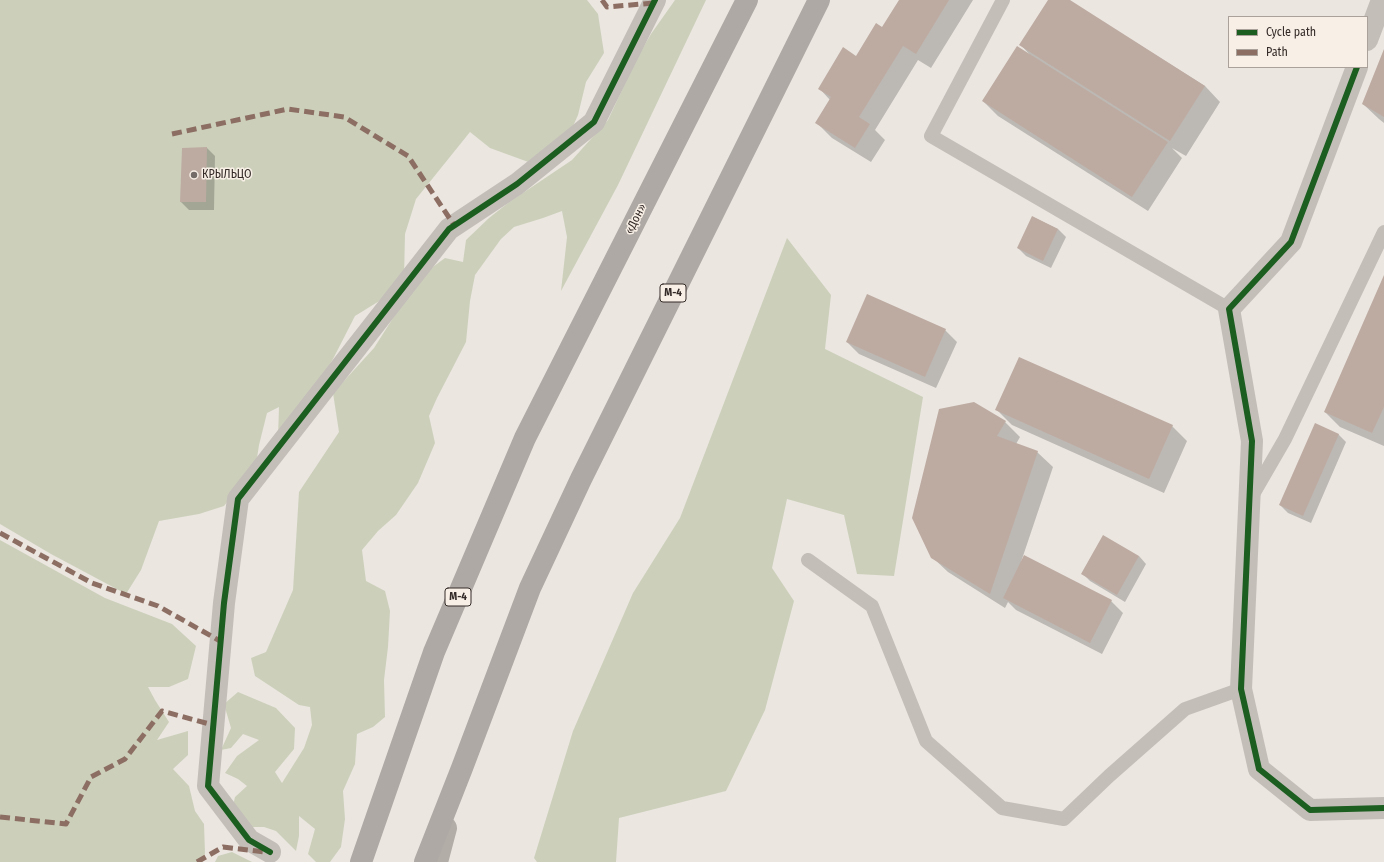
<!DOCTYPE html>
<meta charset="utf-8">
<style>
body{margin:0}
#map{position:relative;width:1384px;height:862px;overflow:hidden;background:#ebe6e0;font-family:"Fira Sans Condensed",sans-serif}
canvas{display:block}
.legend{position:absolute;left:1228px;top:16px;width:140px;height:52px;box-sizing:border-box;background:#f8f0e7;border:1px solid #aaa19b;margin:0;padding:5px 7px;list-style:none;font-size:12px;color:#342b28}
.legend li{display:flex;align-items:center;gap:8px;height:20px}
.legend b{width:20px;border:1px solid #aaa19b}
</style>
<div id="map">
<canvas width="1384" height="862"></canvas>
<ul class="legend">
<li><b style="height:5px;background:#1b5e20"></b>Cycle path</li>
<li><b style="height:5px;background:#8d6e63"></b>Path</li>
</ul>
</div>
<script>
const context = document.querySelector('canvas').getContext('2d');
context.lineJoin = 'round';
function paint(path, color) {
  context.fillStyle = color;
  context.fill(path, 'evenodd');
}
function stroke(path, color, width, dash) {
  context.strokeStyle = color;
  context.lineWidth = width;
  context.lineCap = dash ? 'butt' : 'round';
  context.setLineDash(dash || []);
  context.stroke(path);
}
function drawText(font, color, halo, rows, align = 'center') {
  context.font = font + ' "Fira Sans Condensed",sans-serif';
  context.lineWidth = 3;
  context.setLineDash([]);
  context.textBaseline = 'middle';
  context.strokeStyle = halo;
  context.fillStyle = color;
  for (const [text, x, y, turn = 0] of rows) {
    context.save();
    context.translate(x, y);
    context.rotate((+turn || 0) * Math.PI / 180);
    context.textAlign = isNaN(turn) ? turn : align;
    if (halo) context.strokeText(text, 0, 0);
    context.fillText(text, 0, 0);
    context.restore();
  }
}
const green = new Path2D(`
 M0,0H587L598,14L604,53L586,82L578,115L570,133L531,163L490,148L470,132L416,199L405,234L404,278L389,295L355,316L333,359L319,382L278,437L279,407L267,413L259,445L255,471L241,485L224,506L199,514L159,521L141,570L126,594L51,554L0,524Z
 M675,0H706L618,185L561,291L567,237L562,211L543,218L514,227L501,239L475,275L470,301L466,342L437,398L429,416L435,443L418,483L396,515L378,531L362,550L366,581L385,591L390,611L388,647L384,680L385,717L373,727L357,734L355,764L343,791L345,819L341,847L330,862H316L308,854L315,829L299,816V836L296,851L276,831L264,827H242L231,814L235,797L247,786L238,779L225,773L237,756L259,740L243,734L231,748L221,750L231,728L224,704L238,692L276,708L295,728L294,749L275,772L282,783L304,748L312,725L310,707L299,705L255,676L251,658L266,652L293,590L299,492L339,432L333,393L374,348L400,307L426,272L445,258L463,262L466,240L489,218L508,203L572,160L608,120L637,58L651,34Z
 M787,238L831,295L825,349L923,397L894,576L857,574L844,515L787,499L772,568L794,601L765,710L726,791L619,818L616,862H537L534,858L573,731L633,593L680,518Z
 M0,540L105,598L172,624L196,646L188,679L169,687H148L155,700L169,722L157,740L188,731V755L173,769L189,786L195,811L204,824L205,853L203,862H0Z
 M232,852L252,862H215L218,856Z`);
const shadow = new Path2D(`
 M900,0H973L931,68L918,60L875,130L885,140L871,162L832,138L817,123L830,100L819,88L856,57L883,29Z
 M1050,0H1068L1205,86L1220,102L1186,156L1172,148L1182,158L1148,211L998,116L983,101L1030,55L1021,45Z
 M1384,52V123L1379,119L1363,104Z
 M207,148L215,156L214,210H189L181,202L183,149Z
 M1033,217L1058,229L1066,237L1051,268L1026,256L1018,248Z
 M1384,278V446L1340,427L1325,412Z
 M945,330L957,342L936,388L859,354L847,342Z
 M997,410L1172,426L1187,441L1164,493L1012,425Z
 M1005,422L1020,437L1016,444L1037,452L1053,467L1021,562L1111,601L1123,613L1102,654L1016,610L1008,602L1005,608L948,572L932,557L913,518Z
 M1338,434L1346,442L1311,523L1288,513L1280,505Z
 M1139,556L1146,564L1125,602L1090,581L1082,573Z`);
const building = new Path2D(`
 M899,0H949L916,54L903,46L859,117L870,124L855,148L815,123L831,97L818,89L843,47L856,56L876,23L882,27Z
 M1048,0H1070L1205,86L1170,141L1019,45Z
 M1017,46L1168,142L1132,197L982,101Z
 M1384,49V117L1362,104Z
 M207,147L206,202H180L182,148Z
 M1032,216L1058,229L1043,261L1017,248Z
 M1384,275V407L1372,433L1324,412Z
 M867,294L946,329L925,377L846,342Z
 M1019,357L1173,425L1149,479L995,410Z
 M974,402L1006,421L997,436L1038,451L990,594L931,558L912,518L939,409Z
 M1315,423L1339,434L1303,516L1279,505Z
 M1103,535L1139,556L1117,595L1081,574Z
 M1024,555L1112,600L1090,643L1003,598Z`);
const service = new Path2D(`
 M1003,0L931,136L1229,309
 M1252,496L1285,439L1384,232
 M808,560L872,606L926,741L1002,808L1064,819L1109,776L1185,709L1241,689`);
const minor = new Path2D(`
 M1367,40L1382,0
 M1357,67L1291,242L1229,309L1252,441L1241,689L1259,769L1310,810L1384,808
 M270,852L249,840L208,786L224,603L238,499L449,229L517,184L594,122L655,0`);
const primary = new Path2D(`
 M437,862L446,828`);
const trunk = new Path2D(`
 M361,862L434,652L525,438L747,0
 M425,862L462,768L530,588L581,479L819,0`);
const quiet = new Path2D(`
 M602,0L607,7L654,3
 M172,134L288,109L344,117L408,156L454,225
 M0,533L92,583L158,606L220,641
 M0,817L66,824L91,777L125,759L162,711L213,725
 M197,862L223,847L265,852`);
const cycleway = new Path2D(`
 M1357,67L1291,242L1229,309L1252,441L1241,689L1259,769L1310,810L1384,808
 M270,852L249,840L208,786L224,603L238,499L449,229L517,184L594,122L655,0`);
const markers = [
 [194,175,4,"#746c68"]
];
const shields = [
 [673,293,26],
 [458,597,26]
];
const shieldNames = [
 ["М-4",673,293],
 ["М-4",458,597]
];
const poiNames = [
 ["КРЫЛЬЦО",202,175]
];
const streetNames = [
 ["«Дон»",636,219,-63]
];
paint(green, '#ccd0bb');
paint(shadow, '#0003');
paint(building, '#bdaba2');
stroke(service, '#c4beb9', 14);
stroke(minor, '#c4beb9', 22);
stroke(primary, '#b3ada8', 22);
stroke(trunk, '#aea9a4', 22);
stroke(quiet, '#8d6e63', 5, [10, 5]);
stroke(cycleway, '#1b5e20', 6);
for (const [x, y, r, color] of markers) {
  const dot = new Path2D();
  dot.arc(x, y, r, 0, 2 * Math.PI);
  context.fillStyle = color;
  context.fill(dot);
  stroke(dot, '#f8f0e7', 1.5);
}
for (const [x, y, w] of shields) {
  const box = new Path2D();
  box.roundRect(x - w / 2, y - 9, w, 18, 3);
  context.fillStyle = '#f8f0e7';
  context.fill(box);
  stroke(box, '#342b28', 1);
}
drawText('bold 11px', '#342b28', null, shieldNames);
drawText('12px', '#342b28', '#f8f0e7', poiNames, 'left');
drawText('12px', '#342b28', '#f8f0e7', streetNames);
</script>
